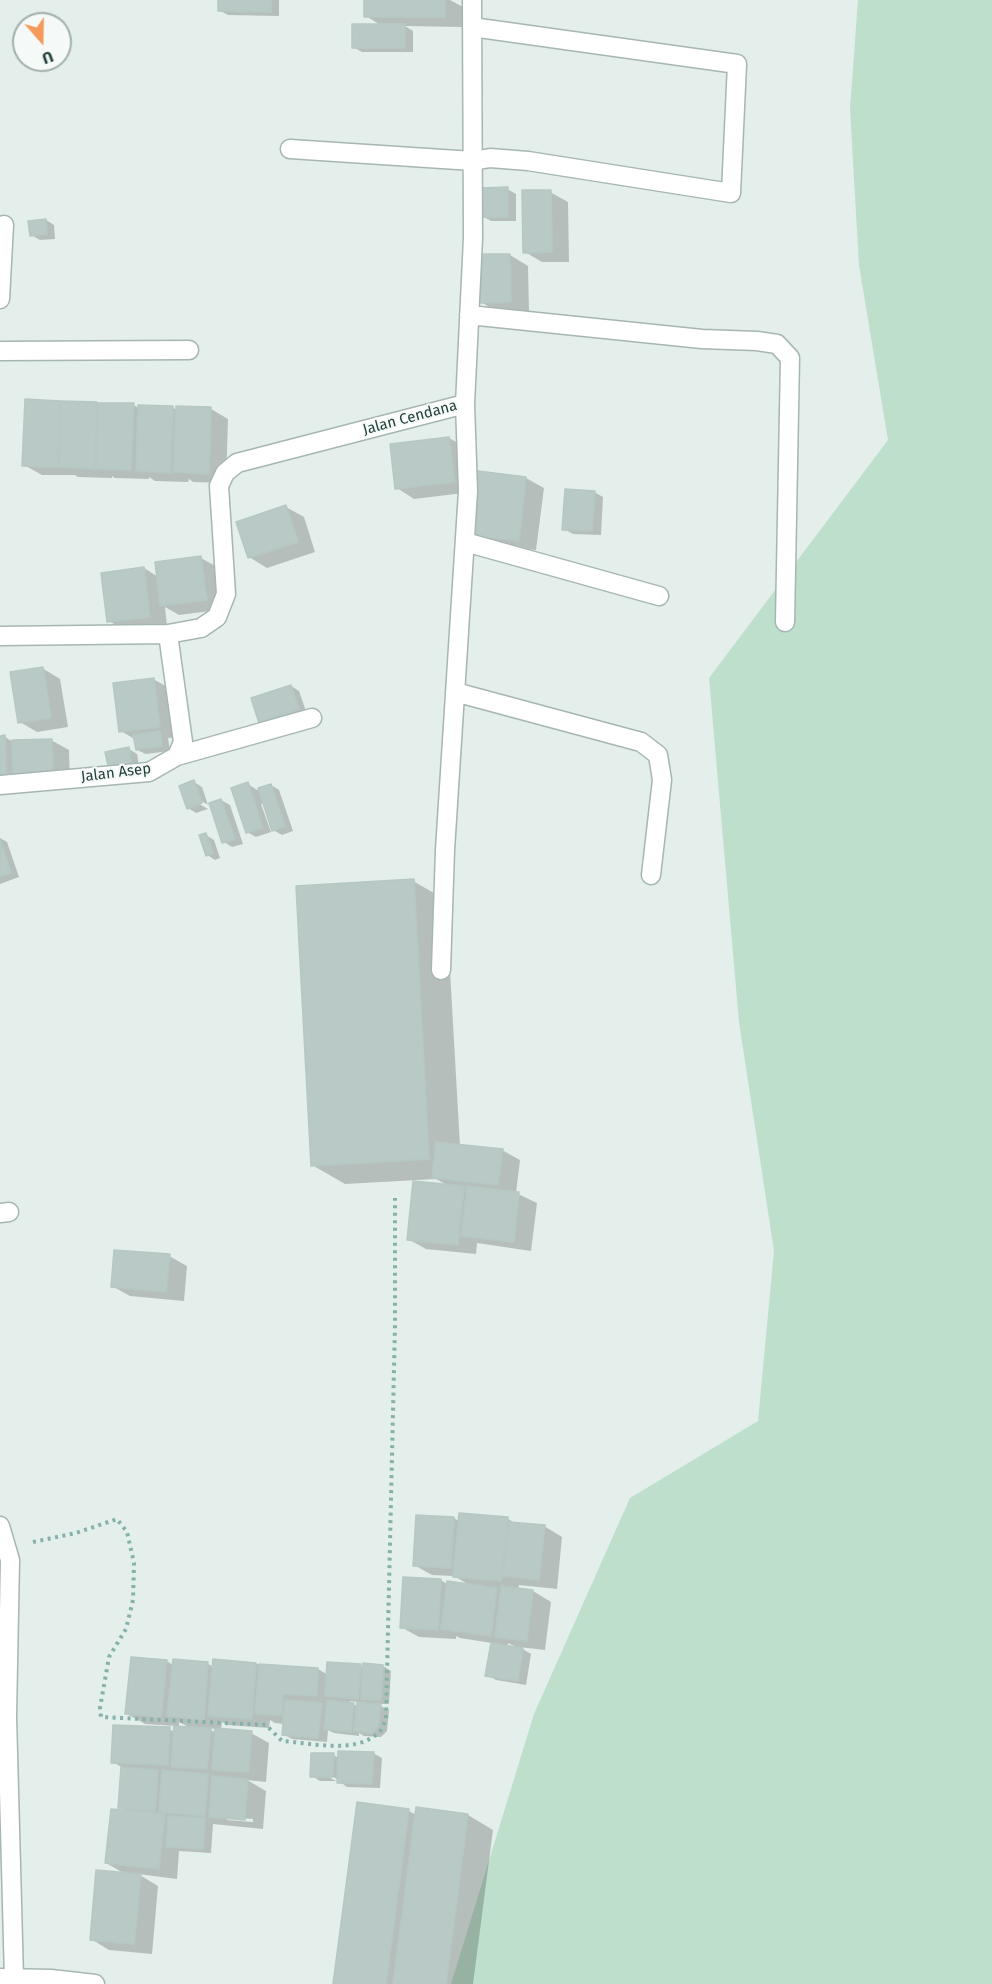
<!DOCTYPE html>
<style>
body{margin:0}
#map{position:relative;width:992px;height:1984px;overflow:hidden;background:#e4eeeb;font-family:"Fira Sans",sans-serif}
canvas{display:block}
.north{position:absolute;left:12px;top:12px;width:60px;height:60px;box-sizing:border-box;background:#f5faf8;border:2px solid #a1b0ad;border-radius:50%;rotate:160deg;font-size:16px;font-weight:700;line-height:24px;text-align:center;color:#23403d}
.north::after{content:'';display:block;margin:auto;width:21px;height:27px;background:#f59a5b;clip-path:polygon(50% 0,100% 100%,50% 72%,0 100%)}
</style>
<div id="map">
<canvas width="992" height="1984"></canvas>
<div class="north">U</div>
</div>
<script>
const context = document.querySelector('canvas').getContext('2d');
context.lineJoin = 'round';
function paint(path, color) {
  context.fillStyle = color;
  context.fill(path, 'evenodd');
}
function stroke(path, color, width, dash) {
  context.strokeStyle = color;
  context.lineWidth = width;
  context.lineCap = dash ? 'butt' : 'round';
  context.setLineDash(dash || []);
  context.stroke(path);
}
function drawText(font, color, halo, rows, align = 'center') {
  context.font = font + ' "Fira Sans",sans-serif';
  context.lineWidth = 4.5;
  context.setLineDash([]);
  context.textBaseline = 'middle';
  context.strokeStyle = halo;
  context.fillStyle = color;
  for (const [text, x, y, turn = 0] of rows) {
    context.save();
    context.translate(x, y);
    context.rotate((+turn || 0) * Math.PI / 180);
    context.textAlign = isNaN(turn) ? turn : align;
    if (halo) context.strokeText(text, 0, 0);
    context.fillText(text, 0, 0);
    context.restore();
  }
}
const green = new Path2D(`
 M858,0H992V1984H451L534,1714L630,1498L758,1421L774,1251L739,1022L709,678L888,440L859,265L850,109Z`);
const shadow = new Path2D(`
 M219,0H279V16L228,15L219,10Z
 M366,0H450L463,7L462,27L405,26L413,31V52H362L353,47L382,26L366,16Z
 M507,189L516,194V221H491L482,216Z
 M550,192L568,202L569,262H542L525,252Z
 M46,220L54,225L55,239L40,240L31,235Z
 M510,255L528,266L529,311L498,312L481,302L480,256Z
 M60,402L63,404L96,403L100,405H133L139,408H173L177,410L211,409L228,419L226,483L193,482L189,479L188,482L155,481L149,477V479L115,478L112,476V478L78,477L75,475H42L24,465Z
 M449,438L467,448L472,492L414,499L397,488Z
 M479,473L526,478L544,488L536,550L490,545L472,534Z
 M594,492L603,497L601,535L573,534L564,529Z
 M286,507L304,517L315,552L267,568L249,557Z
 M201,558L219,568L225,609L179,615L165,607L167,626L127,631L109,621L144,568L158,577Z
 M42,668L60,679L68,727L37,732L20,722Z
 M153,679L171,689L177,737L168,738L170,751L146,754L137,750L136,740L121,731Z
 M291,686L299,691L307,714L269,727L260,722Z
 M0,737H5L13,742L51,740L69,750L70,786L0,788Z
 M129,749L137,754L140,771L119,774Z
 M194,782L202,787L208,805L221,800L230,805L243,844L232,847L224,842L212,807L196,798L194,801L208,809L196,813L188,808Z
 M248,784L257,790L271,785L279,790L293,831L282,835L273,830L264,803L261,804L271,832L256,837L247,832Z
 M206,835L214,840L220,858L215,860L207,855Z
 M0,838L7,842L19,877L0,884Z
 M413,881L446,900L460,1146L502,1150L520,1160L516,1193L537,1203L531,1251L477,1243L476,1254L426,1249L408,1239L449,1186L436,1179L345,1184L312,1165Z
 M169,1256L187,1266L184,1301L130,1296L112,1286Z
 M454,1518L460,1522L507,1518L516,1524L544,1526L562,1537L557,1589L519,1585L518,1590L533,1591L551,1602L545,1650L519,1647L531,1654L526,1685L496,1680L487,1675L492,1643L460,1638L456,1636V1639L419,1637L401,1627L441,1580L448,1585L471,1586L454,1576L432,1575L414,1565ZM508,1643L518,1648L508,1647Z
 M0,1559L10,1565L5,1609H0Z
 M167,1661L174,1666L208,1664L214,1667V1661L256,1664L318,1669L328,1675L360,1666L364,1668L383,1666L391,1671L389,1704H377L389,1710L387,1731L381,1737L364,1736L359,1733V1736L334,1733L328,1730L327,1742L292,1739L283,1734L284,1724L275,1723L270,1720L269,1728L227,1725L222,1722L221,1730L251,1733L269,1743L266,1782L247,1780L266,1791L263,1829L213,1824L211,1853L179,1851L177,1879L138,1874L158,1886L152,1954L109,1950L91,1939L127,1875L106,1863L128,1812L120,1807L123,1768L113,1762L169,1729L175,1732L176,1726L145,1724L127,1714ZM349,1701L358,1702V1707ZM179,1722L191,1728L179,1727ZM207,1728L217,1729L216,1733ZM227,1817L253,1819V1822L227,1820Z
 M373,1753L382,1758L380,1788L347,1787L327,1772L325,1775L336,1781H320L312,1776L333,1755L339,1758Z
 M409,1811L416,1815H468L493,1830L473,1984H335Z`);
const building = new Path2D(`
 M218,0H271V12L218,11Z
 M364,0H445V17H364Z
 M352,24H405V48H352Z
 M508,187V217H481L480,188Z
 M522,190H551L552,252L523,253Z
 M46,219L47,234L30,236L28,221Z
 M479,254H510L511,302L479,303Z
 M25,399L60,401L58,467L22,466Z
 M61,401L97,402L95,469L59,467Z
 M98,403H134L131,470L96,469Z
 M138,405L173,406L171,473L136,471Z
 M176,406L211,407L209,474L173,472Z
 M449,437L455,482L395,489L390,444Z
 M478,471L526,477L519,541L470,535Z
 M565,489L595,491L592,531L562,530Z
 M286,505L298,542L248,558L236,522Z
 M201,556L207,600L160,606L155,562Z
 M144,567L150,617L107,622L101,573Z
 M43,667L51,718L18,723L10,672Z
 M154,678L160,727L119,732L113,683Z
 M291,685L299,709L259,723L251,698Z
 M160,731L162,746L136,750L133,735Z
 M5,735L7,777L0,778V736Z
 M52,739L53,777L13,778L12,740Z
 M129,747L132,767L109,770L105,752Z
 M194,780L202,803L187,809L179,786Z
 M248,782L263,828L246,833L231,788Z
 M271,784L285,826L272,831L258,788Z
 M221,799L235,839L222,843L209,803Z
 M206,833L213,853L206,856L199,835Z
 M0,839L11,873L0,876Z
 M414,879L429,1159L311,1166L296,886Z
 M436,1142L503,1149L498,1185L432,1178Z
 M413,1181L464,1186L458,1245L407,1240Z
 M467,1186L519,1192L514,1242L461,1236Z
 M114,1250L170,1254L166,1292L111,1287Z
 M459,1513L508,1517L501,1581L453,1577Z
 M416,1515L454,1517L451,1568L413,1566Z
 M509,1522L545,1525L539,1580L503,1576Z
 M403,1577L441,1579L438,1630L400,1628Z
 M447,1581L497,1588L491,1636L441,1629Z
 M501,1586L533,1590L527,1641L495,1637Z
 M491,1643L523,1648L518,1681L485,1676Z
 M131,1657L167,1660L161,1717L125,1714Z
 M173,1659L208,1662L204,1720L167,1716Z
 M213,1659L256,1663L252,1719L208,1716Z
 M327,1662L361,1664L358,1699L325,1696Z
 M363,1663L383,1665L381,1700L361,1699Z
 M259,1664L318,1668L317,1696L283,1694L282,1715L255,1714Z
 M285,1700L322,1703L318,1738L282,1735Z
 M327,1700L354,1703L351,1732L324,1729Z
 M357,1702L381,1704L378,1726L372,1733L354,1731Z
 M113,1725L170,1727L168,1765L111,1763Z
 M174,1726L211,1728L207,1769L171,1767Z
 M215,1728L252,1731L248,1772L212,1770Z
 M338,1751L374,1752L372,1784L337,1783Z
 M311,1753H334L333,1777H310Z
 M121,1767L158,1770L155,1811L118,1808Z
 M162,1770L208,1774L205,1816L159,1812Z
 M212,1776L248,1779L245,1820L209,1817Z
 M357,1802L409,1809L386,1984H333Z
 M416,1807L468,1814L446,1984H393Z
 M111,1809L165,1814L159,1869L105,1863Z
 M168,1816L205,1818L203,1849L166,1847Z
 M96,1870L141,1874L134,1944L90,1940Z`);
const path = new Path2D(`
 M33,1542L76,1533L117,1519L127,1532L134,1563L133,1600L126,1629L109,1657L100,1708L101,1717L266,1725L282,1741C311,1743 353,1754 377,1734C382,1731 384,1723 386,1718L395,1325V1198`);
const street = new Path2D(`
 M290,149L473,161L490,158L528,161L731,193L737,64L472,27
 M0,299L4,225
 M469,315L702,339L757,341L777,344L790,358L785,622
 M0,351L189,350
 M465,542L659,596
 M0,636L168,634L201,628L217,617L226,594L219,486L225,473L237,463L465,404
 M455,692L641,742L658,755L662,780L651,875
 M177,756L312,718
 M0,785L149,772L177,756L183,742L168,634
 M441,970L445,850L468,491L465,404L473,238L472,0
 M0,1213L9,1212
 M0,1526L10,1560L7,1716L14,1979
 M0,1978L51,1979L95,1984`);
const streetNames = [
 ["Jalan Cendana",410,418,-15],
 ["Jalan Asep",116,773,-7]
];
paint(green, '#bddfcc');
paint(shadow, '#0003');
paint(building, '#b9c9c5');
stroke(building, '#b6c8c3', 1.5);
stroke(street, '#a6b6b3', 21);
stroke(path, '#84b2ab', 4, [3, 4.5]);
stroke(street, '#fff', 18);
drawText('15px', '#23403d', '#f5faf8', streetNames);
</script>
